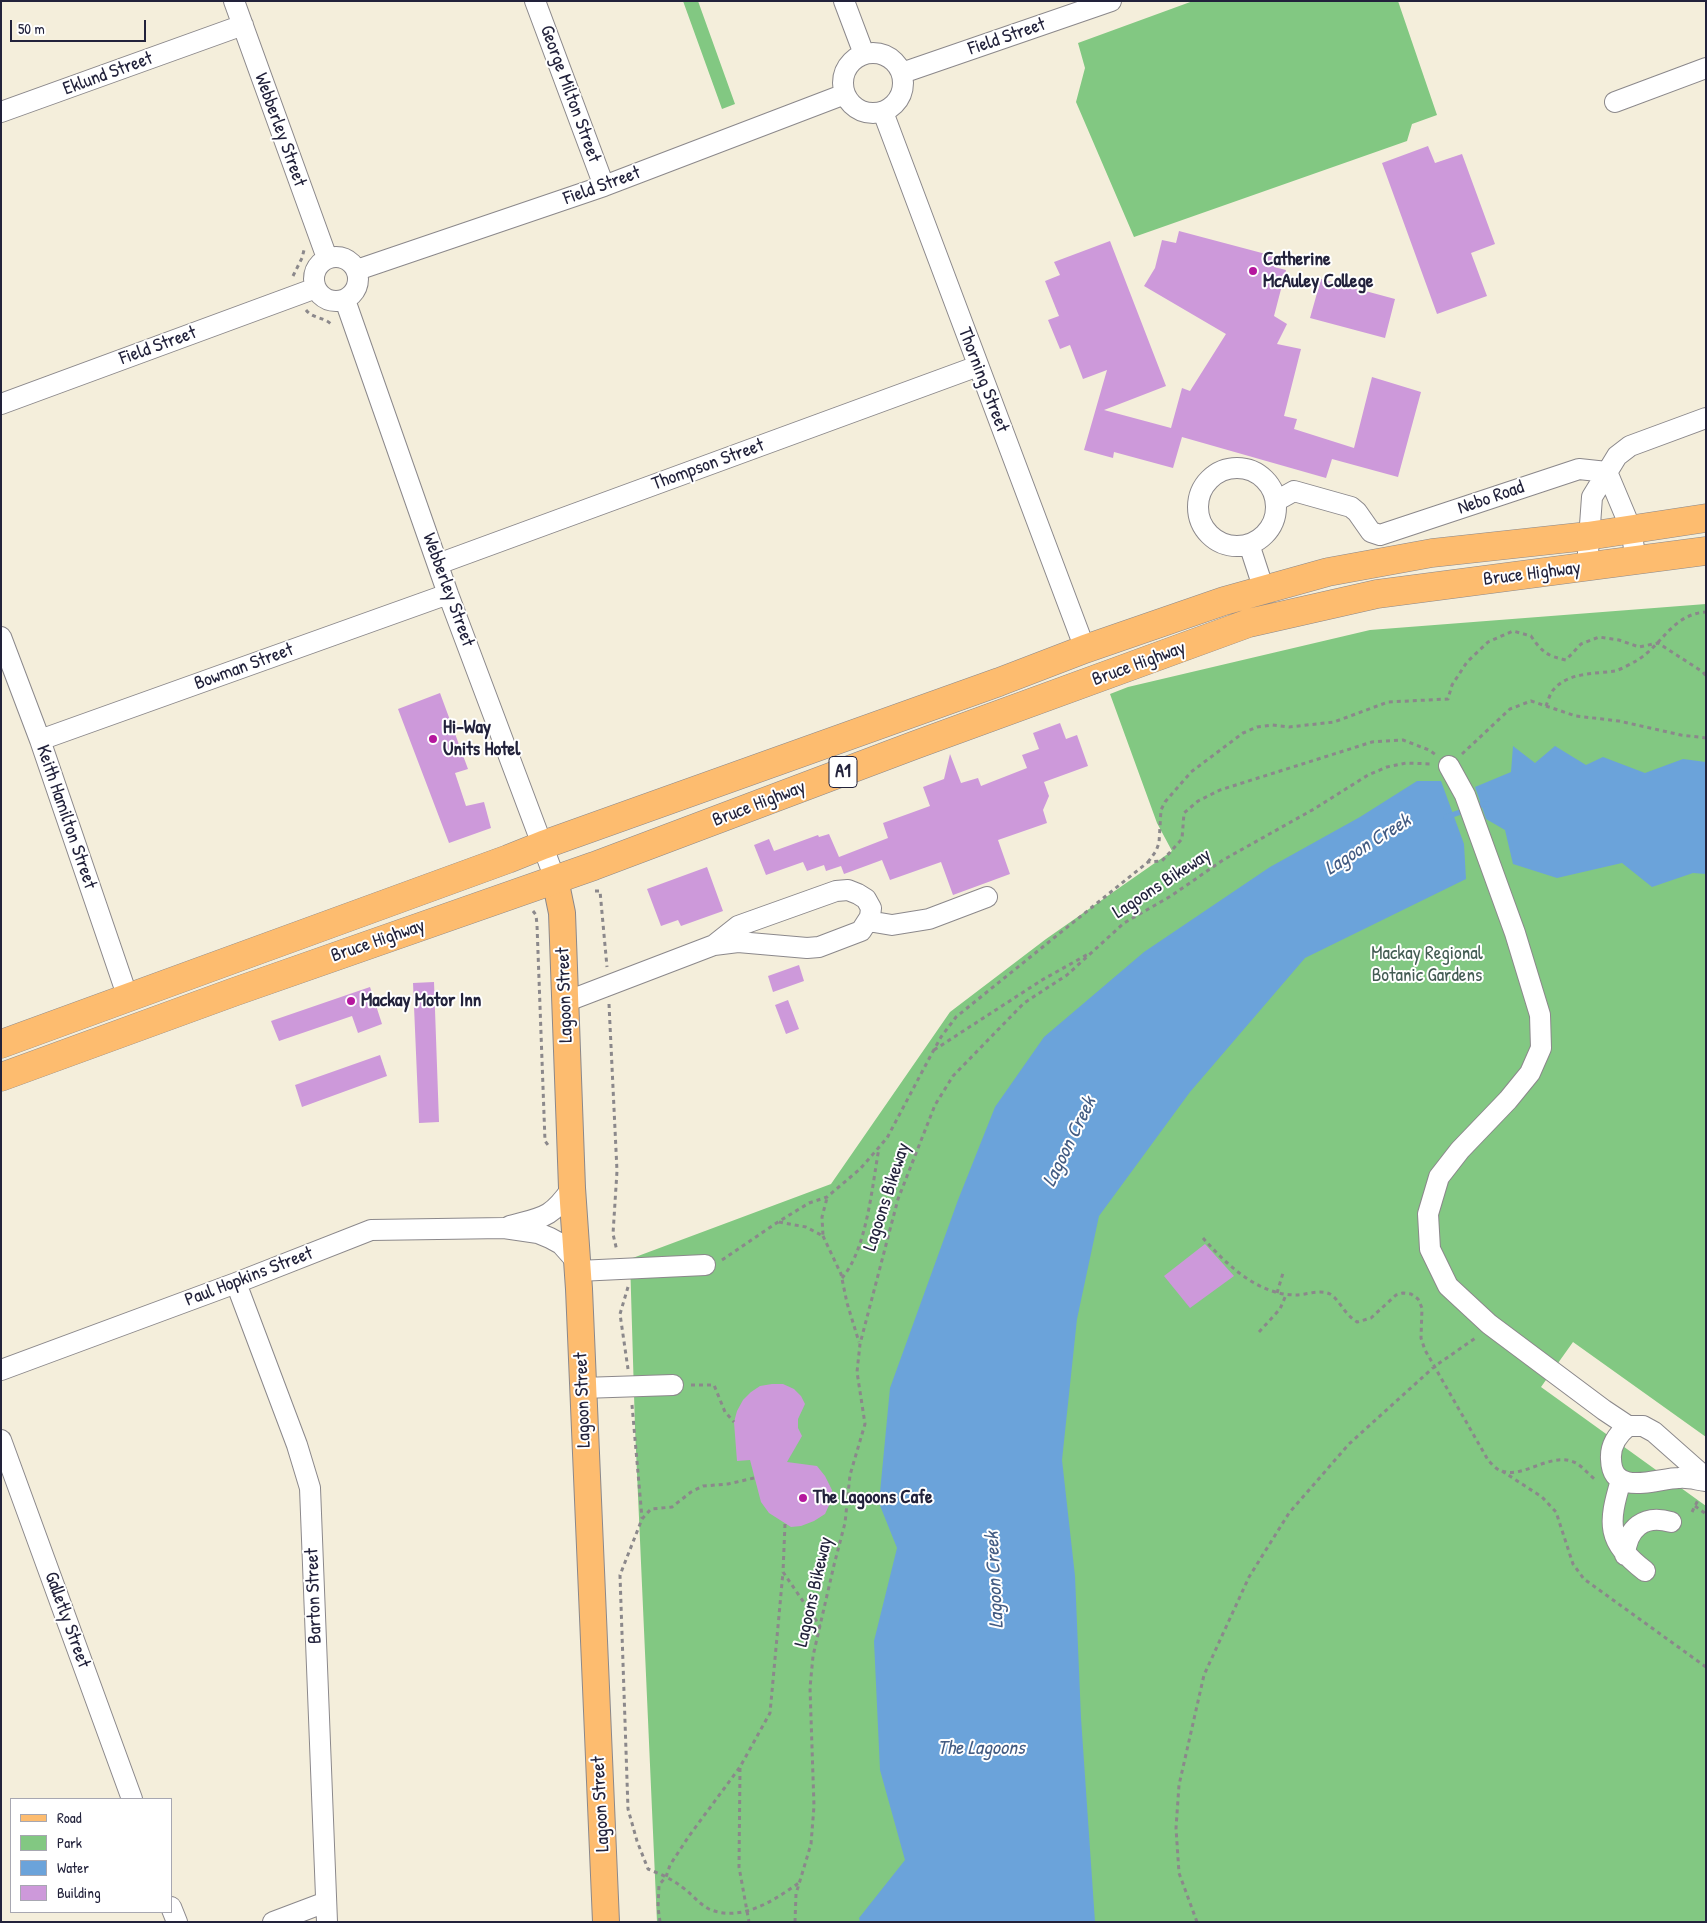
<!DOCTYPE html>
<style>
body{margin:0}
#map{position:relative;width:1707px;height:1923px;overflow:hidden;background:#f4eedb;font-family:"Patrick Hand",sans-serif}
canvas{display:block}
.frame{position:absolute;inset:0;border:2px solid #22223b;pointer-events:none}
.legend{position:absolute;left:10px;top:1798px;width:162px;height:115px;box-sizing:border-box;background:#fff;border:1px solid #a7a7b1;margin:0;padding:6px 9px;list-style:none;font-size:15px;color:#22223b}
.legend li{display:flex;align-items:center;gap:10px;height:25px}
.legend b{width:25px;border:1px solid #a7a7b1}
.scale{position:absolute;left:10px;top:20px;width:136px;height:22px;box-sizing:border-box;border:2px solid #22223b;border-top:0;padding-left:6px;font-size:15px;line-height:18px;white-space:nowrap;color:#22223b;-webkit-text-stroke:4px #fff;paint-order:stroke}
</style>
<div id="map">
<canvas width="1707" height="1923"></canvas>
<div class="frame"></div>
<ul class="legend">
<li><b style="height:6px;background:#fdbc6f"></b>Road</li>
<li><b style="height:14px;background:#82c882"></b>Park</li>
<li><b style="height:14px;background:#6ba3da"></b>Water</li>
<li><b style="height:14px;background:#cd99da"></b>Building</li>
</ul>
<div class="scale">50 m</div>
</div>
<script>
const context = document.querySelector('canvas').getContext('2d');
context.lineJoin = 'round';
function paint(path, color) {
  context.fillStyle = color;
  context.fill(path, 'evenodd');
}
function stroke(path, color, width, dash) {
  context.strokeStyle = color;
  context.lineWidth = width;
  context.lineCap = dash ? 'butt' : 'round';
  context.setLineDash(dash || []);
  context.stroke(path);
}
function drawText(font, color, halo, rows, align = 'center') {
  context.font = font + ' "Patrick Hand",sans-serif';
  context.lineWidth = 4;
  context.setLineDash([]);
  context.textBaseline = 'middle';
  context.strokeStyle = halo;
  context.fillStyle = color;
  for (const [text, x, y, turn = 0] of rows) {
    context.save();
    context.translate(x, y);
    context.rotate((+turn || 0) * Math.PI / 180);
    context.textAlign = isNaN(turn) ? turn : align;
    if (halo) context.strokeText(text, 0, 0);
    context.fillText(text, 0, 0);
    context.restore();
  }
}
const green = new Path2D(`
 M683,1H698L735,104L722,109Z
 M1193,1H1398L1437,115L1412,124L1407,141L1134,237L1076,102L1085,68L1078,43Z
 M1706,604V1437L1573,1342L1541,1387L1706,1506V1922H657L635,1428L630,1259L831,1184L950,1012L1046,939L1172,851L1157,823L1110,694L1128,687L1370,630Z`);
const water = new Path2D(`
 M1513,746L1535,763L1555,746L1586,765L1603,757L1645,773L1683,759L1706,762V874L1693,873L1652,887L1622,863L1557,878L1513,864L1505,830L1486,819L1475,787L1511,772Z
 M1417,781H1441L1464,844L1466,879L1305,958L1190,1092L1099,1216L1077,1319L1062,1460L1075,1576L1081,1718L1095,1922H860L859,1918L905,1860L880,1770L874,1641L897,1548L879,1503L890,1388L958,1200L995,1107L1044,1037L1144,952L1270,867L1360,817Z`);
const stream = new Path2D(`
 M1446,817L1484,804H1487`);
const building = new Path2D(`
 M1428,146L1435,163L1462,154L1495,244L1471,253L1487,296L1437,314L1382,163Z
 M1179,231L1277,257L1274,267L1286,270L1274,316L1287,324L1277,344L1301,349L1284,416L1297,419L1294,429L1354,448L1372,377L1421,392L1398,477L1332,459L1326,478L1182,437L1173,468L1114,452L1113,458L1084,450L1107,370L1083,379L1070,345L1060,349L1048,320L1059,316L1045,281L1060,275L1054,262L1110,241L1166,386L1104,410L1171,428L1182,388L1190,391L1226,334L1144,286L1155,268L1162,240L1176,243Z
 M1321,279L1395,299L1385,338L1310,318Z
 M440,693L468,769L455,773L466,806L484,802L491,828L449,843L398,709Z
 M1060,723L1066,739L1077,735L1088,766L1044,782L1049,796L1043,810L1047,823L998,840L1010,874L953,895L941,862L890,880L882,860L844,874L841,866L826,871L824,865L807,871L803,862L766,875L754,845L769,839L774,851L818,835L819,837L829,834L839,857L888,838L883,823L930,806L923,787L944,779L950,754L961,783L978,778L981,786L1027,768L1022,755L1039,749L1033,733Z
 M707,867L723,911L681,926L678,920L661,926L647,889Z
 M799,965L804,981L773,992L768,976Z
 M434,982L439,1122L419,1123L413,983Z
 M370,987L382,1024L358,1033L352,1016L279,1041L271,1021Z
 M788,1000L799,1029L786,1034L775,1005Z
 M380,1055L387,1076L302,1107L295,1085Z
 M1205,1244L1234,1276L1190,1308L1164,1276Z
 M772,1384H783L794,1389L801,1396L805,1404L798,1419V1428L802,1436L787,1462L817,1466L825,1476L832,1490L831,1501L825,1514L814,1521L801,1526L791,1527L769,1513L761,1502L750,1460L737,1461L734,1422L737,1411L743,1400L751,1392L760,1386Z`);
const path = new Path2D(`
 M293,276L302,258L304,250
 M306,310C313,319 325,317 332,325
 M1546,706C1548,701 1550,693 1554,689C1569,672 1595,674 1615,671C1622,669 1630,664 1636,661C1662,646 1672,614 1706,612
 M1462,754L1510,709L1531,701L1576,716L1619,721L1681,735L1706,738
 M1148,862L1156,851L1159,843L1161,810L1165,802L1191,772L1243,733L1257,727L1272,725L1289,727L1334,722L1388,702L1448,699L1452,685L1467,662L1488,642L1513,631L1531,636C1542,652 1547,656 1566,660L1581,644L1599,637L1619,640L1639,647L1658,643L1703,672L1706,676
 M595,891H600L607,967
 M533,911L536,915L537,925L545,1141L548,1145
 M609,1004L617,1171L613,1234L617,1251
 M934,1050L1042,980L1090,953
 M779,1222L806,1227L823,1236L822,1217L827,1198
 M823,1236L841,1274L847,1303L859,1342
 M1203,1238C1227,1265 1258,1295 1296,1295C1306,1295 1320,1289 1330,1294C1339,1299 1344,1314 1357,1322L1371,1318L1396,1295L1403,1293L1411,1294L1418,1299L1422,1308L1421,1338L1425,1350L1488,1460C1491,1463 1495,1468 1499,1470C1523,1481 1550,1450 1576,1463C1583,1467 1590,1476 1597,1481
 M722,1260L778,1222L809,1203L827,1197L860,1169L887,1138L931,1055L941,1037L956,1017L1148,862L1162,861L1182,839L1184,813L1198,801L1220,790L1372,742L1403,740L1429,750L1436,755
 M842,1278C867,1249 872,1186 879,1148
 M628,1287L620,1314L628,1369
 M1277,1293L1283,1273
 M1259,1332L1280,1309L1286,1295
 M691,1385H714L725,1412L734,1422
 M632,1405L642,1518
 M1502,1471L1542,1497L1556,1512L1573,1564L1584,1579L1706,1667
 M754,1478L728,1484L703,1486L691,1492L672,1507L651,1509L642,1519L620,1575L628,1809L637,1841L648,1869C660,1874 672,1879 682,1887C692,1894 699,1904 709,1909C741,1923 775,1900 800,1882
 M1695,1506L1706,1514
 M1692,1512L1699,1498
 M785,1524L783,1572L820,1626
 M740,1768L739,1867L749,1922
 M660,1922L658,1907L659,1885L666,1877L670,1865L689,1836L740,1767L770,1713L783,1572
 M795,1922L796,1894L811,1844L814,1806L810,1688L813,1656L834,1565L845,1523L850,1475L865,1424L857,1372L860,1344L898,1199L935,1105L953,1076L1024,1003L1067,975L1124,923L1171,896L1223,860L1314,809L1368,775L1387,767L1406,763L1432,764
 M1197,1922L1179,1873L1176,1828L1179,1785L1204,1675L1249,1577L1289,1513L1349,1444L1435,1366L1477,1337`);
const minor = new Path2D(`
 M234,1L327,258
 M535,1L604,186
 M844,1L864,54
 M843 83a30 30 0 1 1 60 0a30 30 0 1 1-60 0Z
 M902,73L1111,1
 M1615,102L1706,68
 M1,112L243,25
 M883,112L1085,649
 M314 279a22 22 0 1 1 44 0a22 22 0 1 1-44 0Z
 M357,270L604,186L845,94
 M345,300L448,594L555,879
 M1,404L316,288
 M1198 507a39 39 0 1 1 78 0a39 39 0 1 1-78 0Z
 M1607,472L1631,529L1636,561
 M1276,501L1294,491L1351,507L1357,512L1371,532L1380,535L1579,469L1607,472
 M1249,544L1264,590
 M438,564L978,366
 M1587,567L1592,497L1617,456L1630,446L1706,418
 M1,637L40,740L128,998
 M40,740L448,594
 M1449,766L1465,795L1515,933L1540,1015L1541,1048L1530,1073L1508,1100L1460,1150L1439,1177L1428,1214L1430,1249L1448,1286L1489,1324L1604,1410L1628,1426H1643L1654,1432L1706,1478
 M868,921L892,925L929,919L987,897
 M565,1002L714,945L738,942L807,948L819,947L861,931L870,917L871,908L866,899L858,894L848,890L836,891L738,926L714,945
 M510,1226C544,1217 551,1218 572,1188
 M578,1271L705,1265
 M236,1283L297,1445L310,1488L327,1922
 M1,1370L236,1283L371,1230L504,1228L538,1233L550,1238L561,1244L577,1262
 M582,1388L673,1385
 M1628,1426C1617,1435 1610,1445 1611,1459C1612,1498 1657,1478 1679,1478C1688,1477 1697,1480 1706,1481
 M1,1440L132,1799
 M1621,1480C1608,1524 1606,1541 1645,1571
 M1625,1555C1627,1528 1644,1514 1671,1522
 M171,1907L177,1922
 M273,1922L326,1902`);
const major = new Path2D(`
 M555,879L562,913L572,1188L579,1289L606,1922`);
const highway = new Path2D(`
 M1,1044L508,859L543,845L999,682L1085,649L1224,601L1328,572L1432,553L1588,536L1706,518
 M1,1077L234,992L594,866L915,745L1249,623L1377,594L1706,551`);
const markers = [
 [1253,271,5,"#b5179e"],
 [433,739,5,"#b5179e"],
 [351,1001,5,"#b5179e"],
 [803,1498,5,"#b5179e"]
];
const shields = [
 [843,772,28]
];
const shieldNames = [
 ["A1",843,772]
];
const streetNames = [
 ["Field Street",1007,37,-19],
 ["Eklund Street",108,74,-20],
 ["George Milton Street",570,94,70],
 ["Webberley Street",280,130,70],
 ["Field Street",602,186,-20],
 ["Field Street",158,346,-20],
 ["Thorning Street",983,380,69],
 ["Thompson Street",708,465,-20],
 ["Nebo Road",1491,498,-19],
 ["Bruce Highway",1532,574,-7],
 ["Webberley Street",448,590,70],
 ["Bruce Highway",1139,664,-20],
 ["Bowman Street",244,667,-20],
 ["Bruce Highway",759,804,-21],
 ["Keith Hamilton Street",66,817,71],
 ["Lagoons Bikeway",1162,884,-33],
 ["Bruce Highway",378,941,-19],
 ["Lagoon Street",565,995,-92],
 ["Lagoons Bikeway",887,1197,-72],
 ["Paul Hopkins Street",249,1277,-21],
 ["Lagoon Street",583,1400,-92],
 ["Lagoons Bikeway",814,1592,-77],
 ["Barton Street",314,1596,-92],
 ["Galletly Street",67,1620,70],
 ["Lagoon Street",601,1804,-93]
];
const poiNames = [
 ["Catherine",1263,260],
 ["McAuley College",1263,282],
 ["Hi-Way",443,728],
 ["Units Hotel",443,750],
 ["Mackay Motor Inn",361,1001],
 ["The Lagoons Cafe",813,1498]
];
const parkNames = [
 ["Mackay Regional",1427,954],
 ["Botanic Gardens",1427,976]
];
const waterNames = [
 ["Lagoon Creek",1368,845,-32],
 ["Lagoon Creek",1070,1142,-64],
 ["Lagoon Creek",995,1580,-93],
 ["The Lagoons",981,1749]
];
paint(green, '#82c882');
paint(water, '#6ba3da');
stroke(stream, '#6ba3da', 5.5);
paint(building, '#cd99da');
stroke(minor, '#8b888b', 22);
stroke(major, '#8b888b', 28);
stroke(highway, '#8b888b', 29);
stroke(path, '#8b888b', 3, [4, 4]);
stroke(minor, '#fff', 20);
stroke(major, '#fdbc6f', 26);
stroke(highway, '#fdbc6f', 28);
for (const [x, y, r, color] of markers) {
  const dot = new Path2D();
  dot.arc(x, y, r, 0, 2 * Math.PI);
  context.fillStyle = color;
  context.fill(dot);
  stroke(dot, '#fff', 2);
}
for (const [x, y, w] of shields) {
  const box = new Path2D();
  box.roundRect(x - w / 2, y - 15.5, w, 31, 4);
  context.fillStyle = '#fff';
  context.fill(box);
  stroke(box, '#22223b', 1);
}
drawText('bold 18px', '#22223b', null, shieldNames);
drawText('19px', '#22223b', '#fff', streetNames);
drawText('bold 19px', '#22223b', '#fff', poiNames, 'left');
drawText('19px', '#445c54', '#fff', parkNames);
drawText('italic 20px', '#435c83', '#fff', waterNames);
</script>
